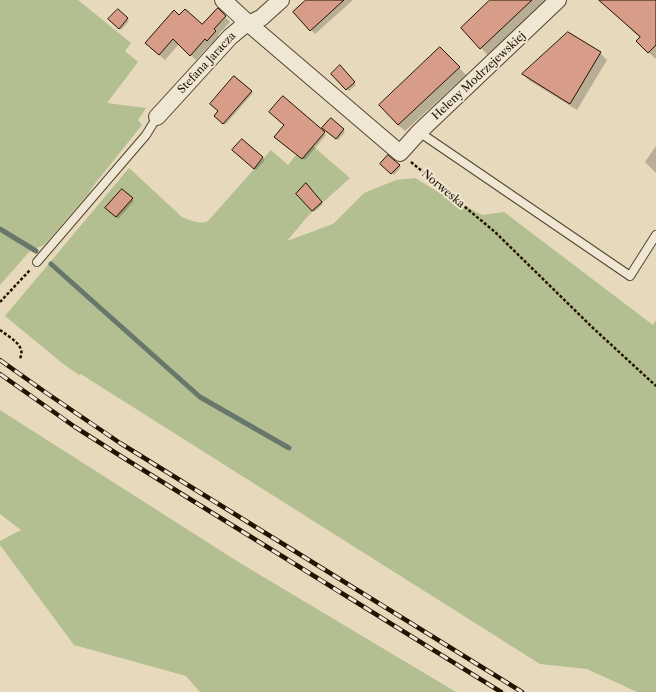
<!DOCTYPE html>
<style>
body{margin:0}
canvas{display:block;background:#e6d9bc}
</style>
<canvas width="656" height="692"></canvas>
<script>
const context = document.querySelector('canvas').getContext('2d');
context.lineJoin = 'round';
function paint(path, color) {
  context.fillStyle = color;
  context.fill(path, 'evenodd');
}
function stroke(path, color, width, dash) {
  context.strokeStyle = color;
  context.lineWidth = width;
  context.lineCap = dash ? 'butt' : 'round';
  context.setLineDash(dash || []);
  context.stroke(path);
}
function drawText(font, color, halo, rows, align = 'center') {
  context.font = font + ' "Libre Caslon Text",serif';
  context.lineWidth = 4;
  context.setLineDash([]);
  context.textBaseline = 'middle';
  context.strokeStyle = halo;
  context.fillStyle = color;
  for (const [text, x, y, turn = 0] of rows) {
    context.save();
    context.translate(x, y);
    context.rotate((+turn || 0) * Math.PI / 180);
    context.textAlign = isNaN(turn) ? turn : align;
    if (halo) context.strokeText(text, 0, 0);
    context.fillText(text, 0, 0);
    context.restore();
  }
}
const green = new Path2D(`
 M0,0H78L131,43L125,51L138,62L107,103L146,108L138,120L142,125L94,185L89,193L44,245L30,251L0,285Z
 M307,141L350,178L308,216L287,241L333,224L364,193L396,180L415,178L435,190L482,215L504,212L653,325L656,320V692H637L587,669L540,664L98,385L81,374L79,375L62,363L5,316L129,168L182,217C189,220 201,225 208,221L271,150L288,165Z
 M0,410L240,563L456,692H200L186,676L74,645L0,545V541L21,530L0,514Z`);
const shadow = new Path2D(`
 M307,0H353L315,34L294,12Z
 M492,0H551L493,61L481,48Z
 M604,0H656V59L648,52L640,38L602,2Z
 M218,9L230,22L218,35L221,37L213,46L211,44L196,60L179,44L165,60L151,48L179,16L202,26Z
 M118,10L129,21L121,30L110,19Z
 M600,53L607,60L577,110L530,81L523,74Z
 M447,55L466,75L405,131L398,125Z
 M340,66L356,85L349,91L332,74Z
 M234,77L253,93L225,125L215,116L219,111Z
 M331,120L345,132L338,140L326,130Z
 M324,133L326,135L305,160L277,138Z
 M242,140L265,160L256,170L233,150Z
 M656,146V173L645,162Z
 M382,164L399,165L401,167L394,175Z
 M306,184L323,204L314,212L298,194Z
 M122,190L134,201L118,219L106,208Z`);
const stream = new Path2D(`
 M0,229L36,251
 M51,264L200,397L289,448`);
const building = new Path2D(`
 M306,0H344L310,31L293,12Z
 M490,0H532L480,49L461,28Z
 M599,0H656V45L648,53L636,41L640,37Z
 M218,8L226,16L214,29L216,31L207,41L205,39L190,56L173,39L159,55L145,43L174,10L179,15L185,9L202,24Z
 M118,9L128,18L119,29L108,19Z
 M568,32L601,52L570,104L522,74Z
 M440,47L460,67L398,125L379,105Z
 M340,65L355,82L346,90L331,74Z
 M234,76L252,91L223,124L214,116L218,111L210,104Z
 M283,96L325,132L302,159L274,137L284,125L269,112Z
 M331,118L344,129L336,139L322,128Z
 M242,139L263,157L254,169L232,150Z
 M388,155L400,165L391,174L380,164Z
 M306,183L322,202L312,211L296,194Z
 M122,189L133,198L116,217L105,208Z`);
const path = new Path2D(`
 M411,162L495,232L593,328L656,386
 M0,302L30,270
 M0,330C10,338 28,346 19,360`);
const lane = new Path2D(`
 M419,132L630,276L656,235
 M37,262L146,135L157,117`);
const street = new Path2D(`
 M223,0L249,24L400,153L419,132L558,0
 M157,117L230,37L242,27L261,18L281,0`);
const rail = new Path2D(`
 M0,360L45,392L120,443L522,692
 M0,374L75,427L119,455L501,692`);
const streetNames = [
 ["Stefana Jaracza",207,63,-47],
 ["Heleny Modrzejewskiej",479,76,-43],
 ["Norweska",443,189,40]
];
paint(green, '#b4bf91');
paint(shadow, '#0003');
stroke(stream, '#68776b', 5);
paint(building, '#d79d89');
stroke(building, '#241200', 1);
stroke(lane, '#54442f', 10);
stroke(street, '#54442f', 18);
stroke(path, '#241200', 2.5, [3, 2]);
stroke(lane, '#efe6d3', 8);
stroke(street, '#efe6d3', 16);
stroke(rail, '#241200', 4.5);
stroke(rail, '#efe6d3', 3, [9]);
drawText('11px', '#241200', '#efe6d3', streetNames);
</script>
